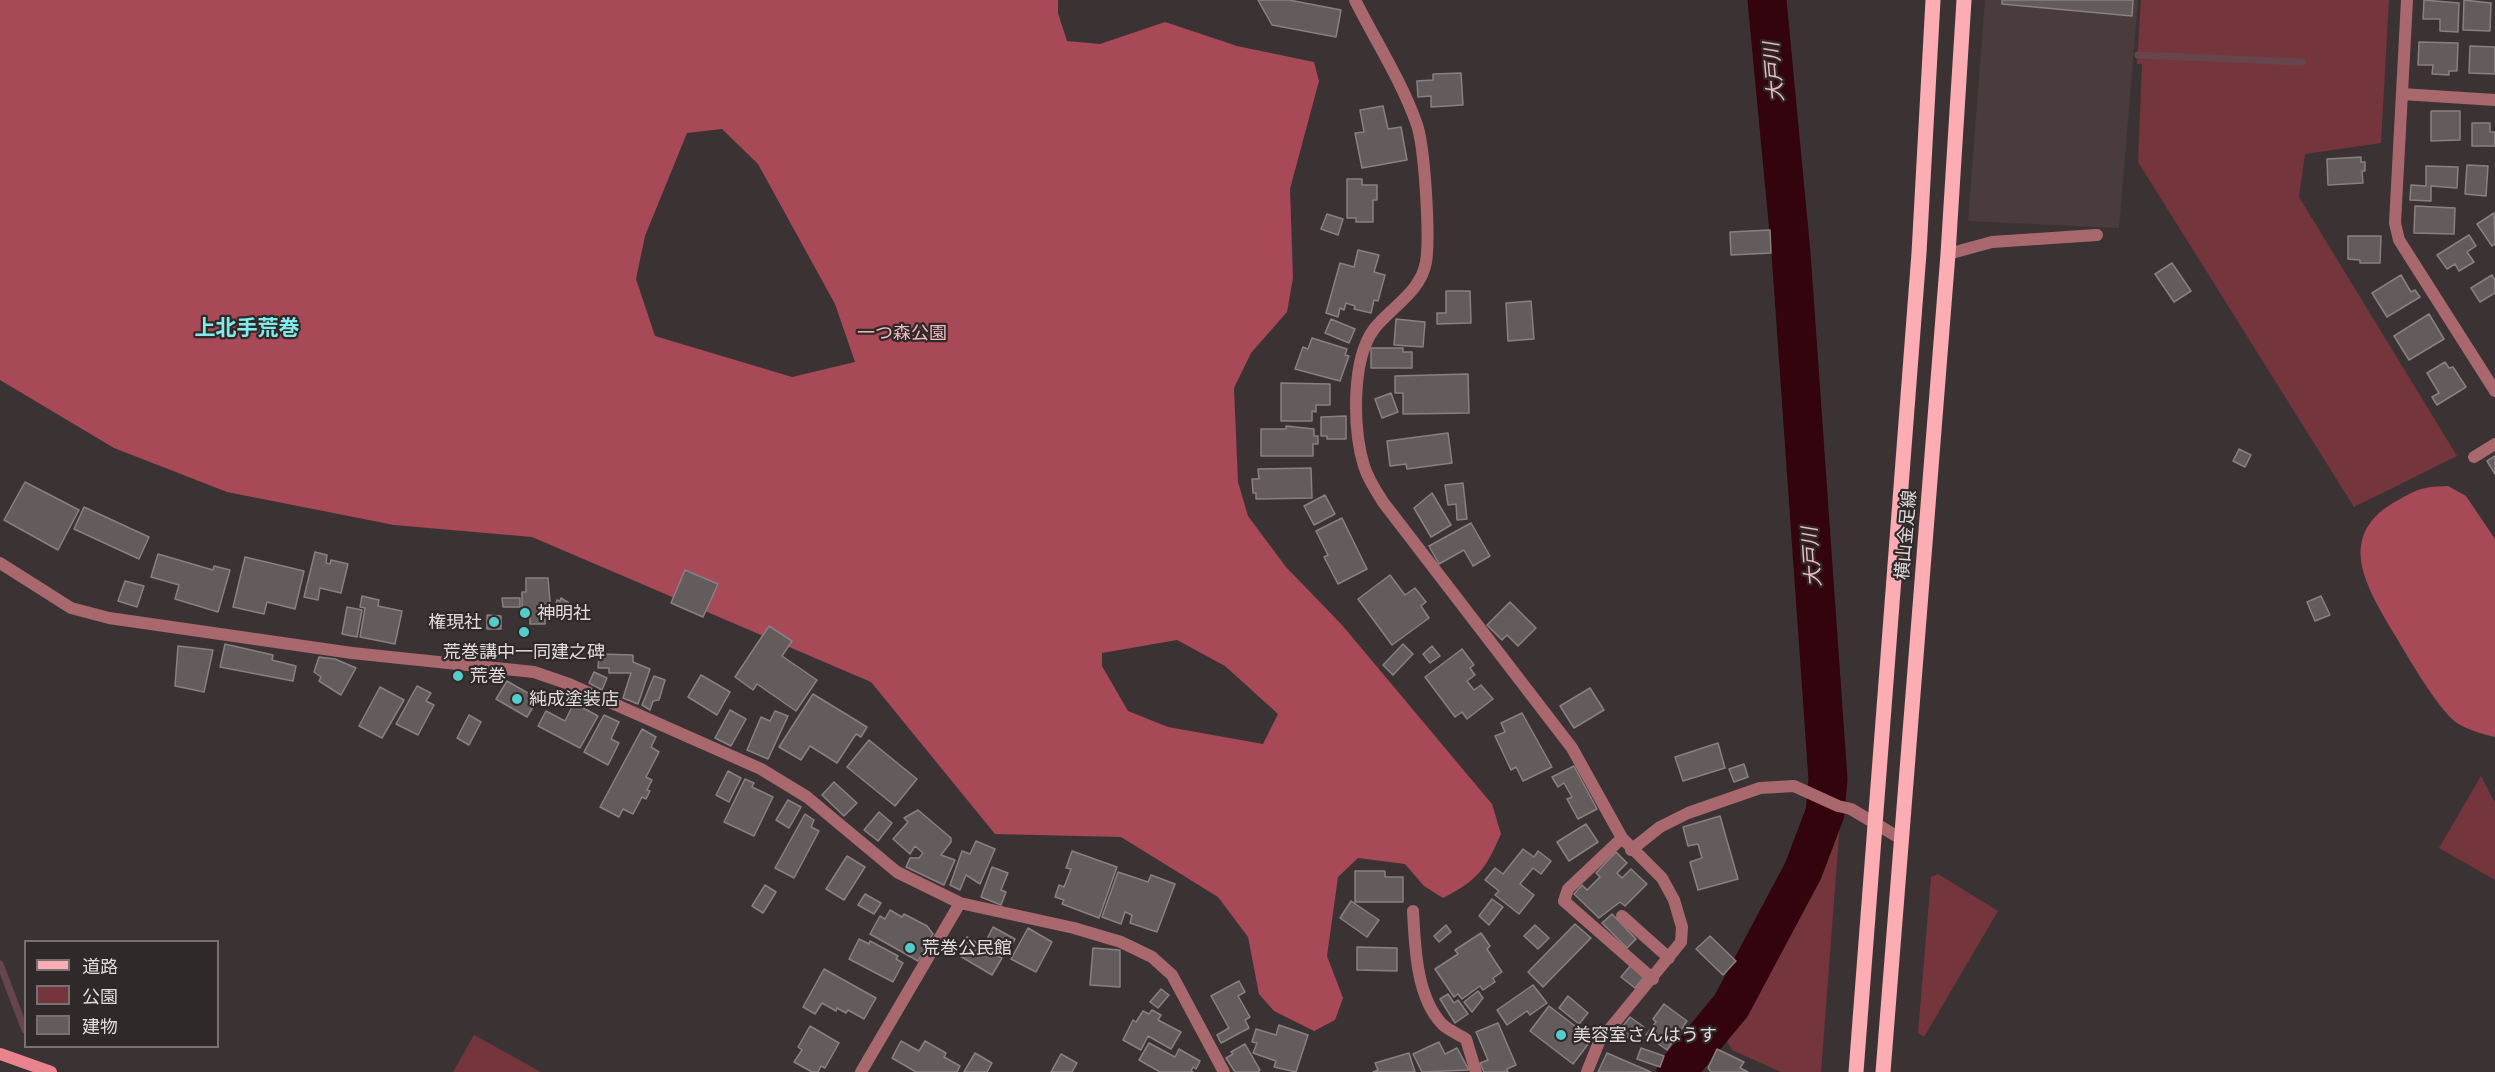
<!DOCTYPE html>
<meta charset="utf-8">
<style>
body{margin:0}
#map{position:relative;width:2495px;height:1072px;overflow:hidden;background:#3b3333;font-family:"Golos Text","Noto Sans JP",sans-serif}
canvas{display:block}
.legend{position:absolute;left:24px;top:940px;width:195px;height:108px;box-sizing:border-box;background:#302929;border:2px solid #777171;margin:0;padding:8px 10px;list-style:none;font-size:18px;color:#e1dcdd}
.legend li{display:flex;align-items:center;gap:12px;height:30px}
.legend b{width:30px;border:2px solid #777171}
</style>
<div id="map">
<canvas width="2495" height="1072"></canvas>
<ul class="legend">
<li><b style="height:8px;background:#fcacb3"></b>道路</li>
<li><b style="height:16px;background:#75353d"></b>公園</li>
<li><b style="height:16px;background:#645b5c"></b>建物</li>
</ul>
</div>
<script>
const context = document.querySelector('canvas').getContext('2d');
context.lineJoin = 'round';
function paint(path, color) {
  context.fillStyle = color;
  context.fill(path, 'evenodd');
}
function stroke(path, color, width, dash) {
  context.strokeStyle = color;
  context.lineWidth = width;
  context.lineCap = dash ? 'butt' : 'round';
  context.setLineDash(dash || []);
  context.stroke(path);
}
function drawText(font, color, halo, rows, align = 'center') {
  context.font = font + ' "Golos Text","Noto Sans JP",sans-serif';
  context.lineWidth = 4.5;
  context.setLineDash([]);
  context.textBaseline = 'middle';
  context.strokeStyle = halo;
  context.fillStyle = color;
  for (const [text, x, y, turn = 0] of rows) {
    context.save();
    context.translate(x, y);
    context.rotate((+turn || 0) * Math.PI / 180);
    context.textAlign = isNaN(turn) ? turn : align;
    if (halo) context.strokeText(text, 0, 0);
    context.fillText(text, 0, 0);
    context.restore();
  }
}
const built = new Path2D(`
 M1985,0H2138L2119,228L1968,221Z`);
const green = new Path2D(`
 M2141,0H2389L2381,143L2305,154L2299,197L2457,456L2354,507L2138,162L2142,64H2137Z
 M2481,776L2495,803V880L2439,848Z
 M1840,822L1821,1072H1781L1732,1050L1726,1039L1822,857L1834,823Z
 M1938,874L1998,911L1924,1037L1918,1033L1931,877Z
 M474,1035L541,1072H453Z`);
const forest = new Path2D(`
 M0,0H1058V13L1067,41L1100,44L1165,22L1237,46L1314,62L1319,81L1290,189L1293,278L1287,312L1251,353L1234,388L1238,482L1248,516L1286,567L1342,625L1492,804L1501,834C1485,870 1478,880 1443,898L1424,886L1405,864L1358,858L1338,877L1327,956L1343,998L1335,1020L1314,1031L1274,1011L1259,994L1248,937L1218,897L1121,837L995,834L871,682L532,537L394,525L227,492L114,448L0,380ZM722,129L758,164L835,304L855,362L792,377L655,336L636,279L645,236L687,133ZM1177,640L1225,666L1278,714L1263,744L1168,727L1128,711L1102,666V653Z
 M2448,486L2466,496L2495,539V737C2484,735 2466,729 2457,723C2439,711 2408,657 2396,637C2370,592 2333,539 2393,503C2418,489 2420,487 2448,486Z`);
const stream = new Path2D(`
 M2138,55L2302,62
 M0,964L25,1030`);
const river = new Path2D(`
 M1676,1072L1731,1006L1803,871L1825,813L1828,779L1791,253L1767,0`);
const building = new Path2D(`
 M1258,0H1289L1341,10L1336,37L1272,25Z
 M2002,0H2133L2132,16L2002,4Z
 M2424,0L2459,3L2458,32L2440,31V19H2423Z
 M2464,0L2491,3L2490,31L2463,30Z
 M2419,42L2458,43L2457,71H2449V75L2432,74L2433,65H2418Z
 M2470,46L2495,47V74L2469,73Z
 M1461,73L1463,105L1431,107V96L1418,97L1417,81L1433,80V74Z
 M1383,106L1388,129L1401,127L1407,160L1362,168L1355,133L1364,132L1360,110Z
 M2431,111H2460V140L2431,141Z
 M2472,123H2490V132H2495V146H2472Z
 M2361,157V162H2365V171H2362L2363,183L2328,185L2327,159Z
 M2467,165L2488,166L2486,196L2465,194Z
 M2426,166L2458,167L2457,188L2431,186V201L2410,200L2411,185L2426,186Z
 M1347,179H1362V185H1377V200H1373V222H1356V218H1347Z
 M2415,206L2455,208L2454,234L2414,233Z
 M2494,213L2495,244L2492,246L2477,224Z
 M1327,214L1343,219L1338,235L1321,229Z
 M1770,230L1771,253L1731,255L1730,232Z
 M2469,235L2476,246L2467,252L2474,262L2459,271L2455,264L2447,269L2437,255Z
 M2348,236H2381L2380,263H2360V260L2348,259Z
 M1358,250L1379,255L1374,272L1385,275L1378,301L1374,300L1371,313L1354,309L1355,306L1346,303L1344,310L1340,308L1338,317L1326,313L1340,263L1354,267Z
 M2172,263L2191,291L2174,302L2155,274Z
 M2401,275L2411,292L2415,290L2420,297L2387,317L2372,293Z
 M2492,275L2495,280V293L2480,302L2471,288Z
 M1446,291H1470L1471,323L1437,324V313H1446Z
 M1531,301L1534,339L1508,341L1506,303Z
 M2429,314L2444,339L2409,360L2394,336Z
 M1331,319L1355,329L1349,343L1325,333Z
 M1396,319L1425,322L1423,347L1394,345Z
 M1312,338L1347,349L1345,355L1349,356L1340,381L1295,369L1303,347L1308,349Z
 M1371,348H1403V352H1412V368H1371Z
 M2445,362L2449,368L2453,367L2466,387L2437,405L2432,397L2439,393L2427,373Z
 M1468,374L1469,413L1403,414V393H1395V376Z
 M1281,383L1330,384V405H1316V412L1312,411V421H1281Z
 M1391,393L1398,412L1382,418L1375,399Z
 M1346,416V439H1327V436H1321V417Z
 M1286,426L1314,429V436H1318V444H1313V456H1261V429H1286Z
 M1448,433L1452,463L1407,469L1406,464L1390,466L1387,441Z
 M2239,449L2251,455L2245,467L2233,461Z
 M2495,456V474L2487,461Z
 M1311,468L1312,498L1256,499V493H1253L1252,479H1259L1258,469Z
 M25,482L79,510L58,550L4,520Z
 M1463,483L1467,519L1457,520L1456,504L1448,505L1445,485Z
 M1432,493L1451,525L1431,537L1414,508Z
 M1325,495L1335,514L1314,525L1304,506Z
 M84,507L149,537L139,559L74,529Z
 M1342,518L1367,569L1338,584L1324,557L1328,555L1316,531Z
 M1471,523L1490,556L1473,566L1464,550L1439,564L1429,546Z
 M315,552L327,555L326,563L330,564L331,560L348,564L341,593L320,588L318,600L304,597Z
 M158,554L213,570L214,566L230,570L218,612L175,599L179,585L151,577Z
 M245,557L304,571L295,609L267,602L264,614L233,607Z
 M685,570L718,584L703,617L671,603Z
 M1390,575L1405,595L1415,588L1426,602L1421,606L1429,618L1392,645L1358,599Z
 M526,578H548L551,613H545V624H530V613H522V592H526Z
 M125,581L144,586L137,607L118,601Z
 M362,596L379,600L378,606L402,611L395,644L360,637L365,608L360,607Z
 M2321,596L2330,615L2315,621L2307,602Z
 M502,598H520V607H503Z
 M561,598L569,603L567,613H563L562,617L556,616L557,611L554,610L557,600L560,601Z
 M1510,602L1536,628L1518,646L1507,635L1502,640L1487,625Z
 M347,607L362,610L357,637L342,634Z
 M487,615L501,616V629H487Z
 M769,626L792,641L782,656L817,680L796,711L757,684L753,690L735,677Z
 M225,644L273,655L272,660L296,666L293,681L220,667Z
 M1403,644L1413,654L1393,675L1383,665Z
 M178,646L213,650L204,692L175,686Z
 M1432,646L1440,656L1430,663L1423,654Z
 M1462,649L1474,665L1470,668L1475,675L1467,681L1474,690L1481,685L1493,699L1467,719L1462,712L1455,717L1425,677Z
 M599,654L633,655V662L650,669L638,704L623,698L631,673H609V668H598Z
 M319,657L335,659L356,668L341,695L319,681L321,677L314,672Z
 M594,672L607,678L602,690L589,683Z
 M701,675L730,692L717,715L688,697Z
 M654,676L665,680L659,700L653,701L650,710L642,705Z
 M507,681L538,699L527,717L496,699Z
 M417,686L431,693L426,701L434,705L418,735L396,724Z
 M380,687L404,700L382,738L359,726Z
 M1590,688L1604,710L1574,728L1560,706Z
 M813,694L867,727L861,737L856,734L837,763L810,746L801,760L779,747Z
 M574,703L598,716L580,748L538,726L546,711L565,721Z
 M730,710L746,719L731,746L715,738Z
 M775,711L788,716L768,759L747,750L761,717L770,721Z
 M1522,713L1552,767L1523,781L1516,767L1511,770L1495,736L1505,732L1501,723Z
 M469,715L481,722L469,745L457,738Z
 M604,715L619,722L611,739L619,743L608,765L584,752Z
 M642,729L656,737L651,747L659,752L646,777L652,780L647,790L650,791L646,799L642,797L633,814L623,809L619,817L600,807Z
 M869,740L917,779L895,806L847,767Z
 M1718,743L1725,768L1683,781L1675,757Z
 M1744,764L1748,777L1734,782L1729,769Z
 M1574,766L1597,809L1578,819L1567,799L1572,797L1564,783L1558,787L1552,777Z
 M728,771L741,778L729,802L716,795Z
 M745,779L754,783L752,787L773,797L754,836L724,822Z
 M834,782L857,803L844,816L822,795Z
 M788,800L801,807L789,828L776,820Z
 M918,810L951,838V842L941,855L955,860L944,885L906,867L910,858H919L923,853L915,846L910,854L893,839L908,822L904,818Z
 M879,812L892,823L878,841L864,830Z
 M805,814L814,820L811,827L819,831L794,878L775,868Z
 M1720,816L1738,879L1698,890L1690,862L1702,858L1698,844L1688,846L1683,827Z
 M1586,824L1598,842L1569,861L1557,842Z
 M976,841L995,849L980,884L966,875L960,890L950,885L962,851L970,854Z
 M1523,849L1534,857L1538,851L1551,861L1541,874L1533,868L1520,884L1534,895L1519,914L1495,895L1499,891L1485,880L1495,868L1503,874Z
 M1072,851L1117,867L1099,918L1062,904L1064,900L1055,897L1059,885L1064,887L1071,869L1066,868Z
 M1616,852L1627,863L1617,873L1622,878L1631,869L1647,884L1625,906L1620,902L1599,918L1574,894L1582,885L1587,890L1600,877L1596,873Z
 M847,856L865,867L844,900L826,889Z
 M992,867L1008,873L1001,890L1006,892L1001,905L981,897Z
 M1355,871H1385V877H1403V902H1355Z
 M1118,872L1148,882L1151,875L1175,884L1157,932L1130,923L1132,915L1125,912L1121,924L1102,917Z
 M765,885L776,892L763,913L752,906Z
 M865,894L881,903L874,914L858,905Z
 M1492,899L1503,907L1489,925L1479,916Z
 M1351,901L1379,920L1367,937L1340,918Z
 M890,910L902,917L904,914L927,926L933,934L918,961L870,934L880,916L885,919Z
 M1612,914L1636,939L1627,948L1602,923Z
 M1575,924L1591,938L1543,987L1528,972Z
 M1446,925L1451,932L1439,942L1434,936Z
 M1535,925L1549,938L1538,949L1524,936Z
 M993,927L1015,939L1006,954L985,943Z
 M1028,928L1052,942L1036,972L1011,959Z
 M1481,933L1490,946L1487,949L1502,972L1493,978L1495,982L1483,990L1480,986L1462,999L1458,994L1454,997L1435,969L1458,954L1455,950Z
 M1710,936L1736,961L1723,975L1696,949Z
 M967,937L1002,958L992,975L960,956L966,947L962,944Z
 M859,939L869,944L870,941L898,956L896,959L903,963L893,982L849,959Z
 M1357,947L1397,948V971L1357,970Z
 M1093,948L1120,950V987L1090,985Z
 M1631,965L1645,976L1635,988L1621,977Z
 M824,969L876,998L864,1019L848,1010L846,1013L837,1008L836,1011L822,1003L815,1014L803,1007Z
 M1239,981L1245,992L1238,996L1250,1017L1245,1020L1249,1028L1221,1043L1217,1035L1229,1028L1211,996Z
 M1533,985L1547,1003L1530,1015L1527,1011L1507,1025L1497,1010Z
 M1161,989L1169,995L1158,1008L1150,1002Z
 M1478,991L1483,998L1472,1012L1464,1002Z
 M1448,994L1454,1003L1458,1000L1468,1014L1455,1023L1440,999Z
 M1568,996L1588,1013L1579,1024L1559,1008Z
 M1664,1004L1687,1021L1667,1050L1646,1035L1656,1022L1653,1019Z
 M1549,1006L1592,1039L1573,1064L1530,1031Z
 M1152,1010L1161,1015L1158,1020L1181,1032L1171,1049L1148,1036L1141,1050L1123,1040L1133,1020L1136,1022L1143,1011L1149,1014Z
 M1630,1017L1644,1027L1633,1041L1619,1031Z
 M1498,1023L1516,1065L1507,1069L1508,1072H1484L1480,1063L1488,1060L1476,1032Z
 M1279,1025L1308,1035L1296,1072L1274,1067L1276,1061L1253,1053L1257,1043L1252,1042L1256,1029L1276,1035Z
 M810,1026L839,1043L825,1068L821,1066L818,1072H812L794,1062L802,1050L798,1047Z
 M901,1041L919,1051L925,1041L946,1053L944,1057L960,1066L957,1072H916L892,1058Z
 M1439,1042L1445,1054L1457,1048L1469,1070L1422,1072L1413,1054Z
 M1149,1043L1175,1057L1179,1049L1200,1061L1196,1069L1193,1067L1191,1071L1193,1072H1160L1139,1060Z
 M1245,1044L1260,1070L1258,1072H1235L1226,1058L1233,1054L1231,1052Z
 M1641,1048L1664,1056L1660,1067L1637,1059Z
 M1717,1049L1744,1062L1740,1068L1748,1072H1711L1708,1068Z
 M975,1053L992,1063L987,1072H964Z
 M1409,1053L1415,1072H1373L1378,1070L1375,1063Z
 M1607,1053L1651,1072H1598Z
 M1061,1054L1077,1063L1072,1072H1051Z`);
const street = new Path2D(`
 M1355,0C1375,40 1401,80 1416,122C1425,145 1430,237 1426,262C1421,292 1390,308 1374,329C1351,360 1353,430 1364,466C1368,479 1376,491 1383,502L1572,748L1622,838L1662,878L1674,900L1682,927L1681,942L1599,1042L1587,1072
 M2407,0L2395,223L2399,240L2495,391
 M2402,94L2495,100
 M1948,254L1992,242L2097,235
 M2474,457L2495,444
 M0,563L71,608L109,618L352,653L534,672L569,684L761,769L807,797L897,872L960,903L1074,928L1121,942L1152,957L1172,975L1224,1072
 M1622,838L1568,889L1564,901L1653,979
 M1631,850L1660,827L1688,813L1760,788L1794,786L1838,806L1851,809L1903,840
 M1413,911C1415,947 1416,996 1442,1024C1448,1030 1458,1034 1466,1039L1476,1072
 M1622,916L1669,958
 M861,1072L960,903`);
const secondary = new Path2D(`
 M0,1054L51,1072`);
const primary = new Path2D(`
 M1856,1072L1919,253L1933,0
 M1883,1072L1948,254L1964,0`);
const markers = [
 [525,613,6,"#52cdcc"],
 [494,622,6,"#52cdcc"],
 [524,632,6,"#52cdcc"],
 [458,676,6,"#52cdcc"],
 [517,699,6,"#52cdcc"],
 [910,948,6,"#52cdcc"],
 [1561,1035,6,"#52cdcc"]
];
const parkNames = [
 ["一つ森公園",902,333]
];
const streetNames = [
 ["横山金足線",1906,535,-85]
];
const poiNames = [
 ["神明社",537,613],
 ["権現社",482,622,"right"],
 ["荒巻講中一同建之碑",524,652,"center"],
 ["荒巻",470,676],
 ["純成塗装店",529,699],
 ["荒巻公民館",922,948],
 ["美容室さんはうす",1573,1035]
];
const waterNames = [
 ["大戸川",1774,72,-95],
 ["大戸川",1812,557,-94]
];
const quarterNames = [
 ["上北手荒巻",247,328]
];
paint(built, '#4a3b3c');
paint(green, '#75353d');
paint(forest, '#a74956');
stroke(stream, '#67454c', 7);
stroke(river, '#33040e', 39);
paint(building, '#645b5c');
stroke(building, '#898081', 1.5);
stroke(street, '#a9686e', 12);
stroke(secondary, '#e9838e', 12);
stroke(primary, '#fcacb3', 15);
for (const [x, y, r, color] of markers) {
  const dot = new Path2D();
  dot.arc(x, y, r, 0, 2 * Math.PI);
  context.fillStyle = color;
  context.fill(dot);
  stroke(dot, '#302929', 2);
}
drawText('18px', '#f1bcc0', '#302929', parkNames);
drawText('18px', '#e1dcdd', '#302929', streetNames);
drawText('18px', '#e1dcdd', '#302929', poiNames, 'left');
drawText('italic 20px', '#efbabe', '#302929', waterNames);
drawText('bold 21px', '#80ecea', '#302929', quarterNames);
</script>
